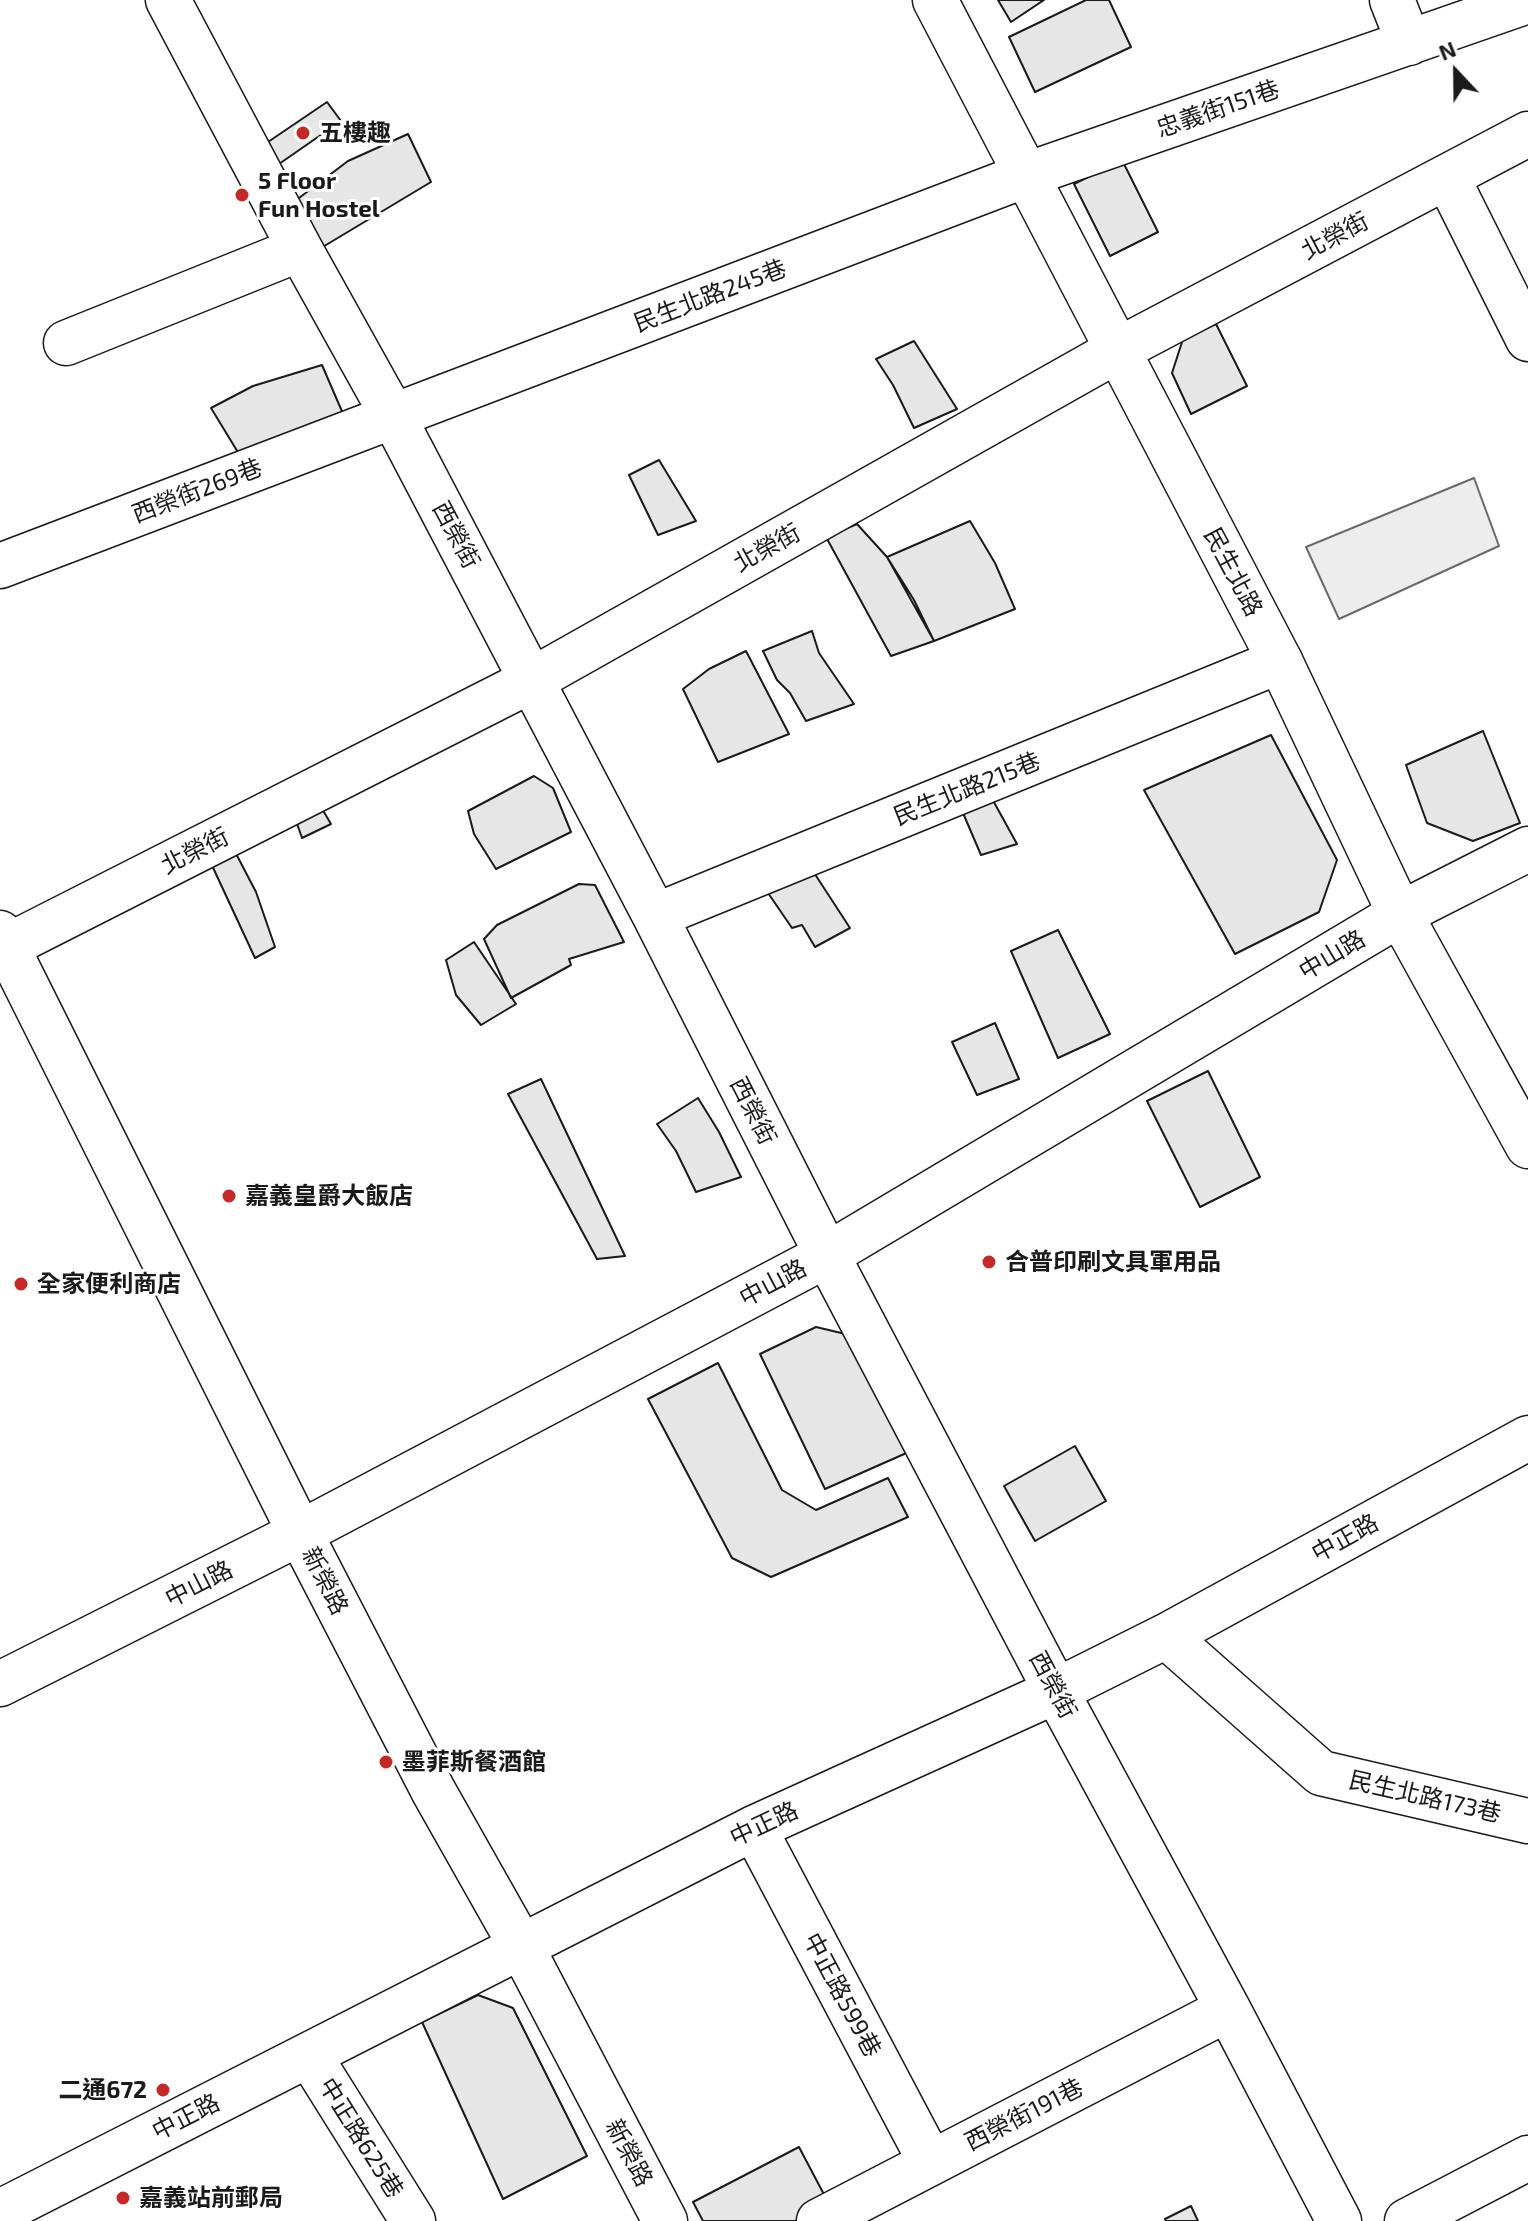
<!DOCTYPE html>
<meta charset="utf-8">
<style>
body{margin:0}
#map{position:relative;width:1528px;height:2221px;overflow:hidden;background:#fff;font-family:"Exo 2",sans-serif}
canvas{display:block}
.north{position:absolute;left:1416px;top:32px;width:80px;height:80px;-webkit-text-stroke:6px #fff;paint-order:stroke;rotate:338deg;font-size:22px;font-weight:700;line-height:32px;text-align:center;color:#1a1a1a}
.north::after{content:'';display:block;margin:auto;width:28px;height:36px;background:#1a1a1a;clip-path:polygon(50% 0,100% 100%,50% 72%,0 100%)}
</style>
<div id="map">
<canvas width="1528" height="2221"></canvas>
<div class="north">N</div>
</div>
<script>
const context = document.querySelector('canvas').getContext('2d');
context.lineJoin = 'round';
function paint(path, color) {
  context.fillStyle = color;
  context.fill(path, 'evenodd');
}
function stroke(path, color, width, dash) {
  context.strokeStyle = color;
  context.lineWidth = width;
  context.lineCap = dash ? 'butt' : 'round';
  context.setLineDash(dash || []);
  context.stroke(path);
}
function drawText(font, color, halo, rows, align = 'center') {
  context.font = font + ' "Exo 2","Noto Sans TC",sans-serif';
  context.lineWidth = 6;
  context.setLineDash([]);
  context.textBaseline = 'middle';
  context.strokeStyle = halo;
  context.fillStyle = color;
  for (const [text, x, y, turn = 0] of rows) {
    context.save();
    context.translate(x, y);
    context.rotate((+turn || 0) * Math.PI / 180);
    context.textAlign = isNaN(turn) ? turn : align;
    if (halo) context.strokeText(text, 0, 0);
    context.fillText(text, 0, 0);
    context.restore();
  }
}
const built = new Path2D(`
 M1474,478L1499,546L1339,619L1306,547Z`);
const building = new Path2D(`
 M998,0H1044L1011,22Z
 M1086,0H1109L1131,47L1035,92L1009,37Z
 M327,102L341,121L279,164L265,144Z
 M408,134L431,182L321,248L295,201L348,161Z
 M1122,160L1158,232L1110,256L1074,184Z
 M1216,324L1247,386L1191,414L1172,373L1183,339Z
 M914,341L957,409L914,428L893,385L876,359Z
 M322,365L344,416L239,454L211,408L253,386Z
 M659,460L696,521L658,535L629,475Z
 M970,521L995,563L1015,609L934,641L914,600L887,557Z
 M857,524L887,557L934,641L891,656L826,537Z
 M812,631L819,653L854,704L806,721L790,693L777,680L763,651Z
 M746,651L789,734L718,762L683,689L709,669Z
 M1483,731L1520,823L1473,841L1427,823L1406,765Z
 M1271,735L1337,860L1319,912L1235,954L1144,790Z
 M534,776L553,788L571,832L496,869L474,834L468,811Z
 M314,795L331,824L302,838L292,809Z
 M990,795L1017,844L981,855L963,813Z
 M232,846L256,892L275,947L255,958L209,859Z
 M809,865L850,928L815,947L802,925L792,928L766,890Z
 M579,884L595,885L624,942L569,959L571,965L511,998L484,939L497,925Z
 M1058,930L1110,1034L1058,1058L1011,951Z
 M474,942L516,1004L481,1025L456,995L446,960Z
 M995,1023L1019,1079L977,1095L952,1042Z
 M1208,1071L1260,1177L1200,1207L1147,1101Z
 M541,1079L625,1256L597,1259L508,1094Z
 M698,1098L719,1132L741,1177L696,1192L676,1151L657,1124Z
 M816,1327L854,1336L911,1451L825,1489L760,1354Z
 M718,1363L782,1490L816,1510L888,1478L908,1517L771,1577L732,1558L648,1399Z
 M1075,1446L1106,1501L1035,1541L1004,1486Z
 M478,1995L513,2008L587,2156L503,2199L422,2022Z
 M799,2147L829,2204L796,2221H703L693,2202Z
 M1191,2206L1198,2221H1166L1165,2219Z`);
const minor = new Path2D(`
 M168,0L300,249L393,416L655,916L827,1255L1056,1691L1228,2009L1339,2221
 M1392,0L1409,43
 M1447,177L1528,339
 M66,343L300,249
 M0,566L1026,175L1528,1
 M655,916L1280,661
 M0,933L300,1533L434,1792L521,1946L665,2221
 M0,950L532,680L1118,350L1528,134
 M1166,1636L1321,1773L1528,1821
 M0,1684L300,1533L827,1255L1400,914L1528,849
 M754,1828L931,2163
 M309,2055L413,2221
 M0,2212L754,1828L1056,1691L1166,1636L1528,1438
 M819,2221L1228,2009
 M1407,2221L1528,2158`);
const major = new Path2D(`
 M935,0L1280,661L1400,914L1528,1146`);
const markers = [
 [303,133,8,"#c62828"],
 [242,195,8,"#c62828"],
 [229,1196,8,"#c62828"],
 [989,1262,8,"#c62828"],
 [21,1284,8,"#c62828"],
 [386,1762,8,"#c62828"],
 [163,2090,8,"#c62828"],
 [123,2198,8,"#c62828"]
];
const streetNames = [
 ["忠義街151巷",1218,109,-19],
 ["北榮街",1335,236,-28],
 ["民生北路245巷",710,296,-21],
 ["西榮街269巷",197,491,-21],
 ["西榮街",456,535,62],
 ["北榮街",767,548,-29],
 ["民生北路",1233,572,62],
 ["民生北路215巷",967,789,-22],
 ["北榮街",195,851,-27],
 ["中山路",1332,955,-31],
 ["西榮街",753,1111,63],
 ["中山路",773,1283,-28],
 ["中正路",1345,1538,-29],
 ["新榮路",325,1581,63],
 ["中山路",199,1584,-27],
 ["西榮街",1053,1685,62],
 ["民生北路173巷",1425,1797,13],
 ["中正路",764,1824,-25],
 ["中正路599巷",842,1995,62],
 ["西榮街191巷",1024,2115,-27],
 ["中正路",186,2117,-27],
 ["中正路625巷",361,2138,58],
 ["新榮路",629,2153,62]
];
const poiNames = [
 ["五樓趣",319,133],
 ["5 Floor",258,181],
 ["Fun Hostel",258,209],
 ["嘉義皇爵大飯店",245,1196],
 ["合普印刷文具軍用品",1005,1262],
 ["全家便利商店",37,1284],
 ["墨菲斯餐酒館",402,1762],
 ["二通672",147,2090,"right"],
 ["嘉義站前郵局",139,2198]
];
paint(built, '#ededed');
stroke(built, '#6a6a6a', 2);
paint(building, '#e6e6e6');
stroke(building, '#1a1a1a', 2);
stroke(minor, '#1a1a1a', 47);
stroke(major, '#1a1a1a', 47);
stroke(minor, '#fff', 44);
stroke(major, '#fff', 44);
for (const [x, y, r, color] of markers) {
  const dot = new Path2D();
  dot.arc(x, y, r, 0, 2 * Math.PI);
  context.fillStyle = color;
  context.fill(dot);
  stroke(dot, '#fff', 3);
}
drawText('24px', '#1a1a1a', '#fff', streetNames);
drawText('bold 24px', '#1a1a1a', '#fff', poiNames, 'left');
</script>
